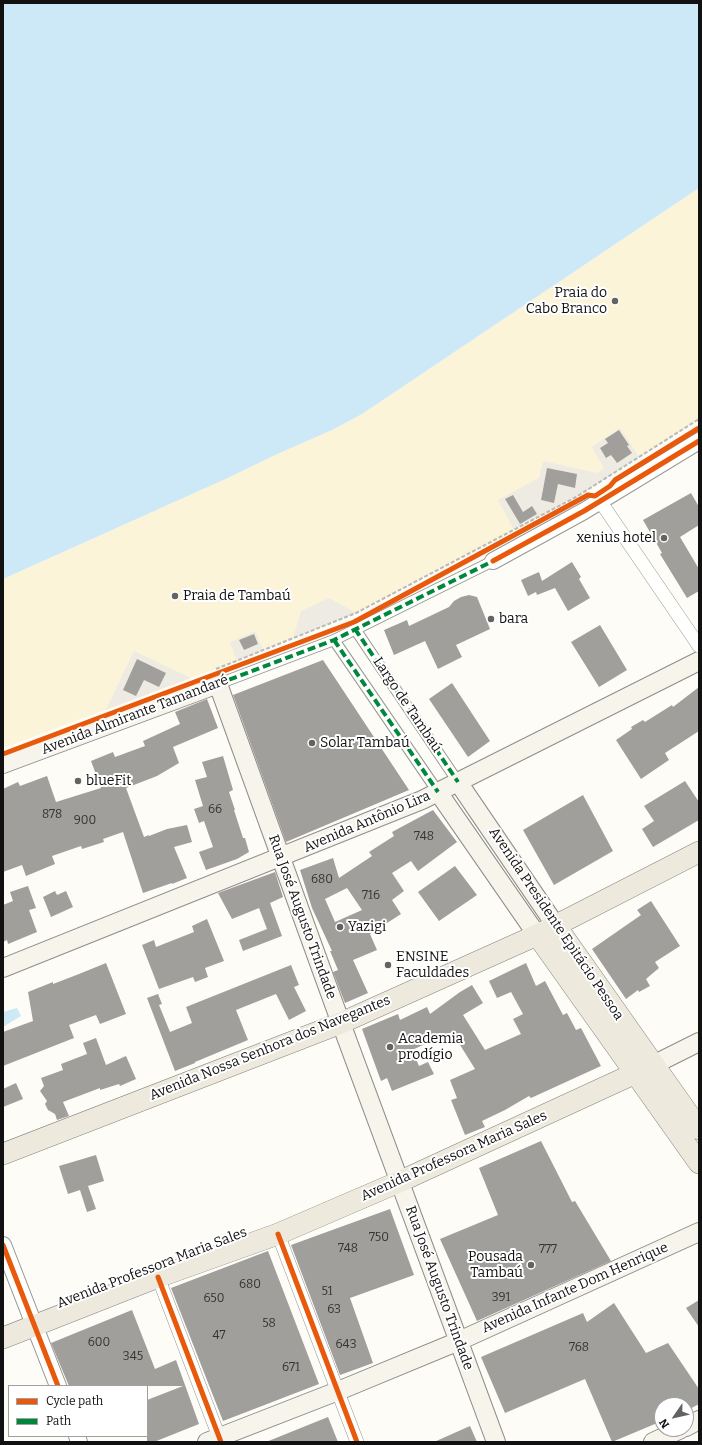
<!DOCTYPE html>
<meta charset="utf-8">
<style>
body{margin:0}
#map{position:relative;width:702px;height:1445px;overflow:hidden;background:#fdfcf7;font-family:Bitter,serif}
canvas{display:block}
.frame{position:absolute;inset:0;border:4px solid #111;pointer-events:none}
.legend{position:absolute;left:8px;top:1385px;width:140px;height:52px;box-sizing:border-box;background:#fff;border:1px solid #a0a0a0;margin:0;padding:5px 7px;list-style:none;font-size:12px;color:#111}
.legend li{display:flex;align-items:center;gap:8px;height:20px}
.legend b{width:20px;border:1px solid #a0a0a0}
.north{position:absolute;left:654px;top:1397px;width:40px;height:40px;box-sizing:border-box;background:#fff;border:1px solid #a0a0a0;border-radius:50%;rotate:236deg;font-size:11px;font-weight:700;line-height:16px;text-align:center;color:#111}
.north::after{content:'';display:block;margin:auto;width:14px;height:18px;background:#646362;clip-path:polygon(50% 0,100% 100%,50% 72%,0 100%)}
</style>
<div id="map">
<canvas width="702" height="1445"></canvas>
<div class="frame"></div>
<ul class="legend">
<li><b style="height:5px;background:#e8590c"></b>Cycle path</li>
<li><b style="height:5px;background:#00873e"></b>Path</li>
</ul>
<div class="north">N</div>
</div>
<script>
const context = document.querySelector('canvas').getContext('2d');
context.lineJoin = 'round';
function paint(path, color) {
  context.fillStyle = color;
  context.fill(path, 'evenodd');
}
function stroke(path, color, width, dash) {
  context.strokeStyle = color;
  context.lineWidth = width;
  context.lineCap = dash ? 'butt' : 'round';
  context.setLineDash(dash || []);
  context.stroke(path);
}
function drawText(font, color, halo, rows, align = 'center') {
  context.font = font + ' Bitter,serif';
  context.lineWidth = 4;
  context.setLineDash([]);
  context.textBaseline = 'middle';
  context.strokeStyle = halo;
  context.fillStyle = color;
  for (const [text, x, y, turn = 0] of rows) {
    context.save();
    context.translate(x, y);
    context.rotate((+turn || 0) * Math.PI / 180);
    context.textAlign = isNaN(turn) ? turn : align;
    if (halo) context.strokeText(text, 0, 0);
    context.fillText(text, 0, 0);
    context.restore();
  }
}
const sand = new Path2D(`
 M699,188V419L576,497L356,613L223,666L3,748V579L230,477L273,456L332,430L362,414Z`);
const plaza = new Path2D(`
 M620,428L639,457L576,497L514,530L498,500L539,478L543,461L597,473L604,468L592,447ZM620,430L629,445L627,446L632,453L616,463L611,455L606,458L600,448L608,443L606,439ZM543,486L557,489L554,503L541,500ZM512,495L523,512L532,506L537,514L519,524L505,500Z
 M329,598L356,613L293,638L301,611Z
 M255,631L263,650L237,661L230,642ZM254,634L258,644L243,650L239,640Z
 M134,651L191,678L106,710ZM166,673L159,687L147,681ZM129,676L142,682L136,696L123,690Z`);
const water = new Path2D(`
 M3,3H699V188L362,414L332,430L273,456L230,477L3,579Z
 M17,1008L21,1016L3,1027V1012Z`);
const building = new Path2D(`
 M619,430L629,445L627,446L632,453L617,463L611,455L606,458L600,448L608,443L605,439Z
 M547,468L577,474L575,488L558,484L554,503L541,500Z
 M691,493L699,507V525L680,537L699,569V591L687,598L660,554L662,553L643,520Z
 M513,495L523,512L532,506L537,514L520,524L505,499Z
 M572,562L581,577L579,579L590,598L568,611L555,588L537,595L536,592L528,596L521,580L539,572L542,581Z
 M469,595L477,597L490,629L456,645L462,657L438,669L425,641L394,655L384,630L407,620L409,626L449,607L454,601L461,597Z
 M600,625L627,670L599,687L571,642Z
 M254,634L258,644L244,650L239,640Z
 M137,659L166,673L159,687L144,680L136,696L123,690Z
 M323,660L409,790L286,842L233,695Z
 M452,683L490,741L468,757L429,699Z
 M699,687V731L665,753L669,760L641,779L616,740L632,729L631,727L643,720L645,722L672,705L673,707Z
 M207,699L218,728L173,747L179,763L157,776L126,788L144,837L149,835V836L167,829L187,825L192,842L174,847L187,878L172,884V883L143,893L123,832L103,839L104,842L82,849L81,846L52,856L55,864L26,876L22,865L3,872V789L18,782L20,786L47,776L56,802L101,788L91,761L113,752L115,757L145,746L143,741L180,724L175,712Z
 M223,756L233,790L229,792L235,810H234L243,838H245L249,852L237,859L206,870L199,852L213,847L204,821L199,823L194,809L203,806L195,780L207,777L202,762Z
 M685,781L699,802V820L653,847L642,829L654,821L644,806Z
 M583,795L613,851L554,885L523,830Z
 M433,810L457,842L418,871L411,861L392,873L404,891L392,900L401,914L370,934L377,950L353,960L368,993L345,1003L333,972L338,970L330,951H332L312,908L300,870L333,858L339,878L372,856L369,852L394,836L392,832ZM347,888L362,910L335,922L325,899Z
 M455,866L477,895L439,921L418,892Z
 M275,872L283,897L270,903L282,936L243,951L239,940L267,929L259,908L232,919L218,893Z
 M28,886L36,908L29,910L37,932L8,944L7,940L3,942V905L13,901L10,892Z
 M55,891L57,895L66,891L73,907L51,917L43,897Z
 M651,901L680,946L655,962L659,968L646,979L650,986L639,992L638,990L626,999L592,949L641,915L637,910Z
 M207,919L224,961L205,968L208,977L195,982L193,977L159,989L142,945L154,940L156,947L194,932L192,926Z
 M106,963L126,1014L100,1024L96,1015L69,1025L74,1038L3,1066V1032L33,1021L28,992L53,982V984L79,974Z
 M526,963L536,986L545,981L563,1015L567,1013L576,1030L581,1028L601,1066L531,1098L529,1096L505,1110L482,1121L485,1127L465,1135L451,1100L457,1098L450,1080L475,1069L452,1032L412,1050L419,1066L428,1062L434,1074L392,1091L387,1078L381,1081L362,1029L398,1014L400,1020L427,1007L430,1014L460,992L472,985L483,1003L463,1015L485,1050L521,1034L513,1019L523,1014L511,992L497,998L489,981Z
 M291,965L299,985L294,987L306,1011L289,1020L276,994L236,1010L248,1040L195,1062V1063L175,1071L147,998L158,994L162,1004L159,1005L170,1032L192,1023L186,1007Z
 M96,1038L106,1065L126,1056L136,1079L120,1086L119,1084L100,1090V1088L63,1102L69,1116L57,1120L55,1114L48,1110L45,1104L47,1101L40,1091L44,1086L41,1078L63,1070L61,1064L87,1054L83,1043Z
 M16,1083L23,1099L3,1107V1089Z
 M541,1141L572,1202L575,1201L611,1261L477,1321L440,1239L498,1215L479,1168Z
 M96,1155L104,1181L88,1186L96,1209L87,1212L80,1190L68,1194L59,1166Z
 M390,1209L414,1275L350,1298L373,1363L340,1375L291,1245Z
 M268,1251L319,1384L223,1421L171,1288Z
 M699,1300V1327L686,1308Z
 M614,1303L646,1353L668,1343L699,1389V1404L686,1411V1405H662V1421L612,1442L585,1379L505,1413L481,1357L583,1313L587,1322Z
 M132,1310L155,1369L176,1360L199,1424L154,1442H147V1400L183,1386H69L51,1343Z
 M328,1417L338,1442H266Z
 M470,1426L477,1442H434Z`);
const path = new Path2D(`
 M216,669L356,613L576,497L699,419`);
const pedestrian = new Path2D(`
 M355,629L458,782
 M334,640L438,792
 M218,684L334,640L493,561`);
const minor = new Path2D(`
 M600,501L699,646
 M278,1234L357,1442
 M158,1277L221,1442`);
const tertiary = new Path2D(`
 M493,561L584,511L699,441
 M3,1245L58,1386
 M77,1436L79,1442`);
const secondary = new Path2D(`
 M3,764L218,684L335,1007L496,1442
 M458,782L556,926
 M438,792L537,935
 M3,968L422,800L699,661
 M653,1065L699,1042
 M686,1427L699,1420
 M207,1442L338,1391L459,1341L699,1232
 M653,1442L681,1429`);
const primary = new Path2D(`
 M556,926L699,1129
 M537,935L699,1163
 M3,1154L341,1023L537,935L699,852
 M3,1338L158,1277L278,1234L401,1181L653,1065`);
const quiet = new Path2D(`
 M355,629L458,782
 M334,640L438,792
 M218,684L334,640L493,561`);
const cycleway = new Path2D(`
 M493,561L584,511L699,441
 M3,754L354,622L588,495L595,496L610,486L615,480L699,428
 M278,1234L357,1442
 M3,1245L58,1386
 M158,1277L221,1442`);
const markers = [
 [615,301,4,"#646362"],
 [664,538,4,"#646362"],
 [175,596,4,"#646362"],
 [491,619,4,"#646362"],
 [312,743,4,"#646362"],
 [78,781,4,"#646362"],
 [340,927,4,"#646362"],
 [388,965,4,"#646362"],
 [390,1047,4,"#646362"],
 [531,1265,4,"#646362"]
];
const numberNames = [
 ["66",215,810],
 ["878",52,815],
 ["900",85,821],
 ["748",424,837],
 ["680",322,880],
 ["716",371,896],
 ["750",379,1238],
 ["748",348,1249],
 ["777",548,1250],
 ["680",250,1285],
 ["51",327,1292],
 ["391",501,1298],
 ["650",214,1299],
 ["63",334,1310],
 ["58",269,1324],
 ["47",219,1336],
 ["600",99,1343],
 ["643",346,1345],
 ["768",579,1348],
 ["345",133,1357],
 ["671",291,1368]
];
const poiNames = [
 ["Praia do",607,293,"right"],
 ["Cabo Branco",607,309,"right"],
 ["xenius hotel",656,538,"right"],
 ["Praia de Tambaú",183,596],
 ["bara",499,619],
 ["Solar Tambaú",320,743],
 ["blueFit",86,781],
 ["Yazigi",348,927],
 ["ENSINE",396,957],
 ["Faculdades",396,973],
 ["Academia",398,1039],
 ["prodígio",398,1055],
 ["Pousada",523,1257,"right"],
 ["Tambaú",523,1273,"right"]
];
const streetNames = [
 ["Largo de Tambaú",407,705,56],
 ["Avenida Almirante Tamandaré",135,715,-21],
 ["Avenida Antônio Lira",367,822,-23],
 ["Rua José Augusto Trindade",302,917,70],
 ["Avenida Presidente Epitácio Pessoa",556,924,56],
 ["Avenida Nossa Senhora dos Navegantes",270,1048,-22],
 ["Avenida Professora Maria Sales",454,1156,-24],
 ["Avenida Professora Maria Sales",152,1268,-21],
 ["Rua José Augusto Trindade",439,1288,70],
 ["Avenida Infante Dom Henrique",575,1288,-24]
];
paint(sand, '#fcf4d9');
paint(plaza, '#edebe2');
paint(water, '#cde8f7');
paint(building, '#a19f9c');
stroke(pedestrian, '#979795', 12);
stroke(minor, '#979795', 14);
stroke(tertiary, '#979795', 18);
stroke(secondary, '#8e8d8b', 20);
stroke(primary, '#858482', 22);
stroke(path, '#b9b9b8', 2, [4, 2]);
stroke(pedestrian, '#fffffe', 10);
stroke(minor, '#fffffe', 13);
stroke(tertiary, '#fffffe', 16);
stroke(secondary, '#f6f4eb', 18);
stroke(primary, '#ede9dc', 21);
stroke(quiet, '#00873e', 4, [8, 4]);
stroke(cycleway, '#e8590c', 5);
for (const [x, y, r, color] of markers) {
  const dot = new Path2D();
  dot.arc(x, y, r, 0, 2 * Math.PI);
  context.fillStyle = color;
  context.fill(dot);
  stroke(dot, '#fff', 1.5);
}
drawText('12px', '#353434', null, numberNames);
drawText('14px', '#111', '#fff', poiNames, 'left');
drawText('14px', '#111', '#fff', streetNames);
</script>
